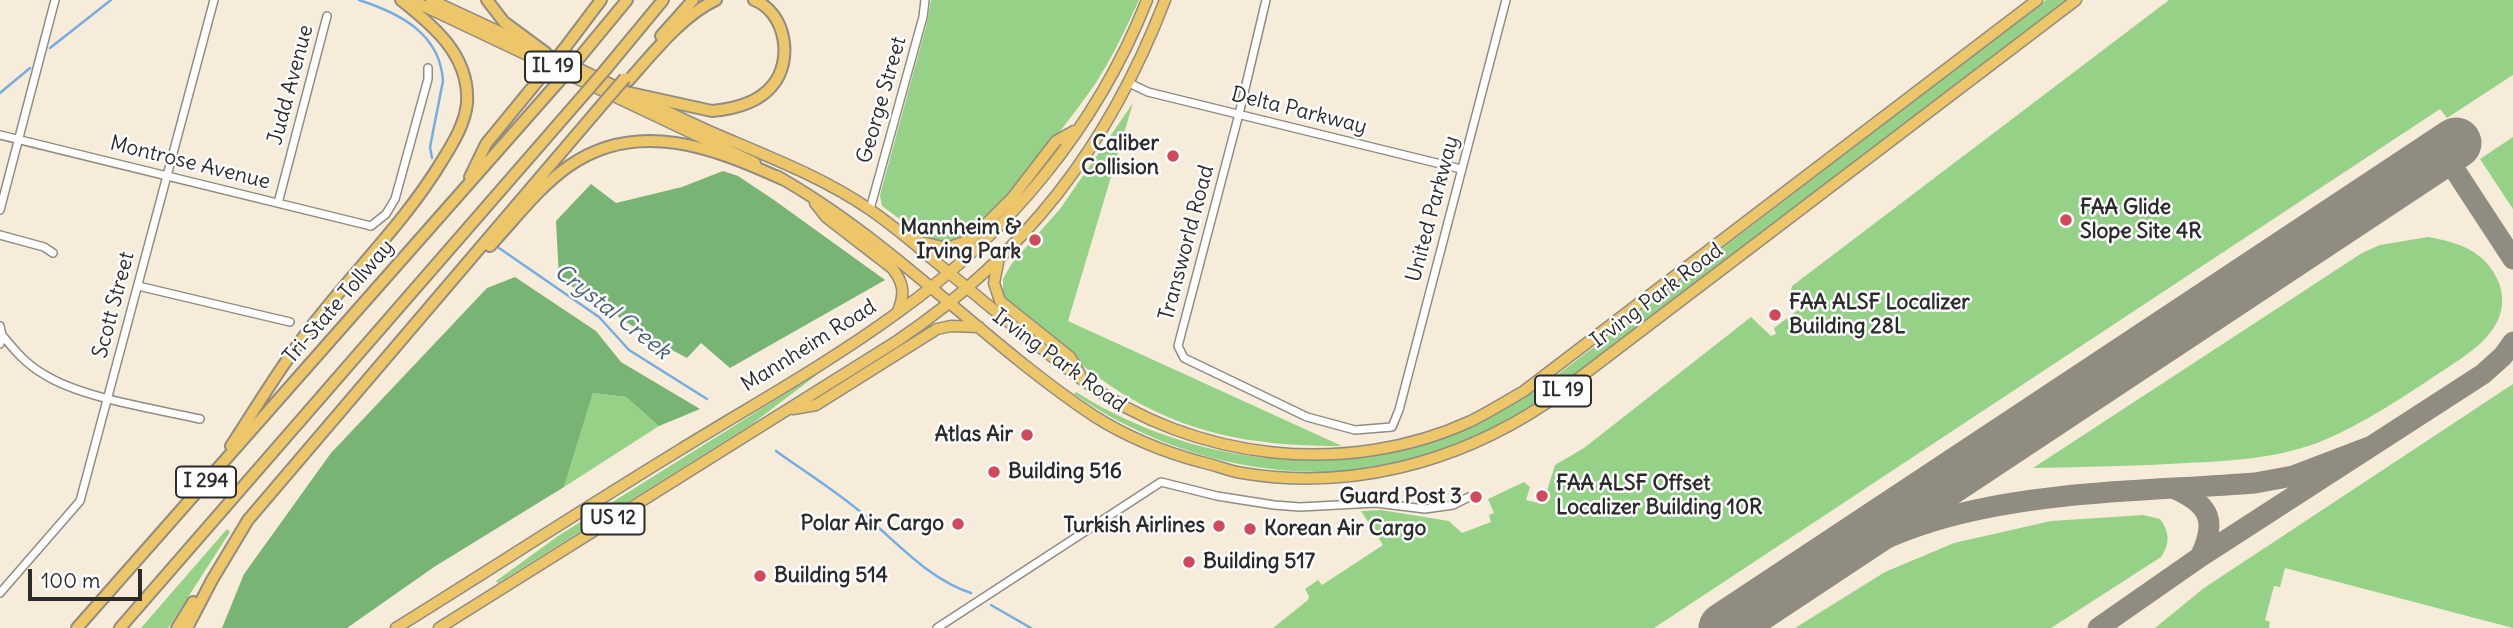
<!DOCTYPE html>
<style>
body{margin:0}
#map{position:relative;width:2513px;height:628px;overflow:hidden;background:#f6ecd9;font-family:Delius,sans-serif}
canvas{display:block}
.scale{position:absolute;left:28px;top:569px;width:114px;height:32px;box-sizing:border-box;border:4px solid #2b2b2b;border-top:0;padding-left:9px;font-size:21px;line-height:24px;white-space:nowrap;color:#2b2b2b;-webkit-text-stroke:5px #fff;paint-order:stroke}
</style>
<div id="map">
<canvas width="2513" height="628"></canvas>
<div class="scale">100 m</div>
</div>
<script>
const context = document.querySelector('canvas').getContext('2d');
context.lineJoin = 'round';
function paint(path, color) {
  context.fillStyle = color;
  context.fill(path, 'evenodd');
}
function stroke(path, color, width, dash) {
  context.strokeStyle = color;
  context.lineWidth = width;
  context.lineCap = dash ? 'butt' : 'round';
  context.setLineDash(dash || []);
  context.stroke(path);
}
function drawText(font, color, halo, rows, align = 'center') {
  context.font = font + ' Delius,sans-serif';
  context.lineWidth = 5;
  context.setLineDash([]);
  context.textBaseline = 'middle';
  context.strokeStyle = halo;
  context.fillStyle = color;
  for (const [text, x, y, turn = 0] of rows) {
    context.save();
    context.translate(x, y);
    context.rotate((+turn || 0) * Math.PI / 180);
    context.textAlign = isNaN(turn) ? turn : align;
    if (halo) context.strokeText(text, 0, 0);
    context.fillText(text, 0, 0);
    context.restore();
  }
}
const green = new Path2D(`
 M931,0H1139C1127,26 1115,52 1100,76C1084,104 982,234 957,240C928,247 904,221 882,206L880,195L927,23Z
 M2046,0H2066L1555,390C1528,409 1501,425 1472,439C1341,498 1190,474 1074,394L1076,392C1195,467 1345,483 1474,425C1504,412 1530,394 1556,376Z
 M2169,0H2513V75L2447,118L2440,109L1654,628H1273L1308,600L1309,596L1305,589L1318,580L1322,585L1383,545L1361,511L1381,510L1449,521L1462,533L1491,522L1489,515L1494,513L1488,499L1524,482L1530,487L1526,500L1543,504L1555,465L1584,448L1751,317L1771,336L1776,334L1774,328L1802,307L1791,290L1792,286Z
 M1133,103L1068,321L1342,446C1265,446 1199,438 1130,398C1086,373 1050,336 1009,307L1003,292V279L1012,263L1060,209Z
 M2513,137V209L2480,159Z
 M2428,237C2459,242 2487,252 2499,283C2513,323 2478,348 2450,366C2407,394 2365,424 2317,443C2276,458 2231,461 2187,463C2136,466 2085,467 2033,468L2362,253L2380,245Z
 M822,371L752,424L498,583L496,581L558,536Z
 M2513,384V628L2285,568L2280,587L2274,586L2265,620L2270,622L2269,628H2155L2204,588Z
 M593,393L626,397L659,426L564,487Z
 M2143,515L2160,519C2170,533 2170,543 2161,557L2051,628H1795L1885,572L1954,543L2051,521Z
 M227,529L230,532L168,628H141Z`);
const forest = new Path2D(`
 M723,171L738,176L774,200L885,280L730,368L701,343L687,358L657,342L559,278L556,221L591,184L616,203L682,187Z
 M515,277L596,331L621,362L700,409L659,426L626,397L593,393L564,487L434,567L347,628H222L244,574L331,453L487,288Z`);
const stream = new Path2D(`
 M359,0C399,13 440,33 443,81L430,147L432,158
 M50,48L111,0
 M0,93L30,68
 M499,248L599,317L629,350L707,399
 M776,451C805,472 836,491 863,514C897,542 928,579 971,593
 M991,605L1031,628`);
const taxiway = new Path2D(`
 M2443,152L2513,259
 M2175,489C2211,505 2217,522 2200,557
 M1794,582C1844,558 1893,531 1947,517C2046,490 2154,491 2255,483L2293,476L2369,447
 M2098,628L2200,557L2483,374L2503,356L2513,342`);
const runway = new Path2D(`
 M1724,628L2456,143`);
const minor = new Path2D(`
 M1266,0L1239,114L1178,346L1184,358L1307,417L1355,430L1392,427L1399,410L1506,0
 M1129,83L1148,92L1461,169
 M0,135L371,226L386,214L395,199L428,79V68
 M278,203L327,16
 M870,209L923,17L925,0
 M0,210L55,0
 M0,235L44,247L53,253
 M138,286L290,322
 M0,326L2,335L0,344
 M0,336L2,335C15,351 27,365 45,375C82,398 156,409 200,419
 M0,593L80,501L214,0
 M937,628L1161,482L1217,496L1274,505L1300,507L1376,503L1425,509L1453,505L1469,497`);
const major = new Path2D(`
 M411,0L755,163
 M431,0L532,47
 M552,56C605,81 658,108 711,132C764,155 821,176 869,209C897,228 921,250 947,271C991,308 1037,346 1084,381C1194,461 1347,478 1471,421C1489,412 1507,401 1524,391L2037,0
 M777,176C893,241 984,343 1094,416C1127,437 1164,452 1201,462C1215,465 1229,471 1242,473C1349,491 1456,463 1545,404L2076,0
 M815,203L826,217L892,268C904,283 905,294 898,311
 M913,240L947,248L970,240L1012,198L1056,141L1074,131
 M998,263L994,283L1000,301L1070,357L1080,374
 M793,409L816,405L937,329L951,326L979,327
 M396,628C491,569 583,509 678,451C751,406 827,364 897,313C1008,234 1097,127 1147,0
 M439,628L897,341C1026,254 1109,146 1165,0`);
const highway = new Path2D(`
 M487,0L504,22L546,53
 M661,36L693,0
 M564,49L601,0
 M580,57L627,0
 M606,69L663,0
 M629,80C652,54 684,14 716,0
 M630,93L712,111C734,109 758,103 772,86C794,61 786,12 754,0
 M470,177L486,144L545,72
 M490,246C515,219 539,187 569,166C637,118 714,148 782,179
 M231,446C257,406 282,364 311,327C354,271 405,222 442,161C453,143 465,124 467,103C470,56 434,26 401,0
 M77,628L561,79
 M120,628L587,91
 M177,628L193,602
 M187,628L212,580L248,520L606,100`);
const highwayBridge = new Path2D(`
 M545,72L564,49
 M561,79L580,57
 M587,91L606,69
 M606,100L625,78`);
const markers = [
 [1173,156,7,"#d1495b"],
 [2066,220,7,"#d1495b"],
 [1035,240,7,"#d1495b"],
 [1775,315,7,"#d1495b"],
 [1027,435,7,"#d1495b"],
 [994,472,7,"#d1495b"],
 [1542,496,7,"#d1495b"],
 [1476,497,7,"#d1495b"],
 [958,524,7,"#d1495b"],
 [1219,526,7,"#d1495b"],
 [1250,529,7,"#d1495b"],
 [1189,562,7,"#d1495b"],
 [760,576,7,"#d1495b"]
];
const shields = [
 [553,67,56],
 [1563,391,56],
 [206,482,60],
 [613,519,63]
];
const shieldNames = [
 ["IL 19",553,67],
 ["IL 19",1563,391],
 ["I 294",206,482],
 ["US 12",613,519]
];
const streetNames = [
 ["Judd Avenue",291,85,-75],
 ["George Street",882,100,-74],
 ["Delta Parkway",1299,111,14],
 ["Montrose Avenue",190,163,14],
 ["United Parkway",1433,209,-75],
 ["Transworld Road",1187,243,-75],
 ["Irving Park Road",1657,296,-37],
 ["Tri-State Tollway",339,302,-49],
 ["Scott Street",114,305,-75],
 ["Mannheim Road",809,346,-32],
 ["Irving Park Road",1059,361,36]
];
const poiNames = [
 ["Caliber",1159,144,"right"],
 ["Collision",1159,168,"right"],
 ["FAA Glide",2080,208],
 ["Slope Site 4R",2080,232],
 ["Mannheim &",1021,228,"right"],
 ["Irving Park",1021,252,"right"],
 ["FAA ALSF Localizer",1789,303],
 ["Building 28L",1789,327],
 ["Atlas Air",1013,435,"right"],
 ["Building 516",1008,472],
 ["FAA ALSF Offset",1556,484],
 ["Localizer Building 10R",1556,508],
 ["Guard Post 3",1462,497,"right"],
 ["Polar Air Cargo",944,524,"right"],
 ["Turkish Airlines",1205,526,"right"],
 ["Korean Air Cargo",1264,529],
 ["Building 517",1203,562],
 ["Building 514",774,576]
];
const waterNames = [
 ["Crystal Creek",612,312,38]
];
paint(green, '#95d287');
paint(forest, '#78b474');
stroke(stream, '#76ace4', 2.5);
stroke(taxiway, '#908c82', 21);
stroke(runway, '#908c82', 51);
stroke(minor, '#908c82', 10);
stroke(major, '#908c82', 13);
stroke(highway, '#908c82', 14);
stroke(minor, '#fff', 7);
stroke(major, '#ecc669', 10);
stroke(highway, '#ecc669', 10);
stroke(highwayBridge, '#908c82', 14, []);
stroke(highwayBridge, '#ecc669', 10);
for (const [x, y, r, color] of markers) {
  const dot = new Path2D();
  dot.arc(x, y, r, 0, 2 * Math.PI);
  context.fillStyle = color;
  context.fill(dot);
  stroke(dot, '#fff', 2.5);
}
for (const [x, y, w] of shields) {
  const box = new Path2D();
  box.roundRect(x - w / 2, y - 15.5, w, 31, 5);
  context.fillStyle = '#fff';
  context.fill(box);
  stroke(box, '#2b2b2b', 2);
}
drawText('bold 19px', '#2b2b2b', null, shieldNames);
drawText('21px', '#2b2b2b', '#fff', streetNames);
drawText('bold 21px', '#2b2b2b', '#fff', poiNames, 'left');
drawText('italic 23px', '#495f75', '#fff', waterNames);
</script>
